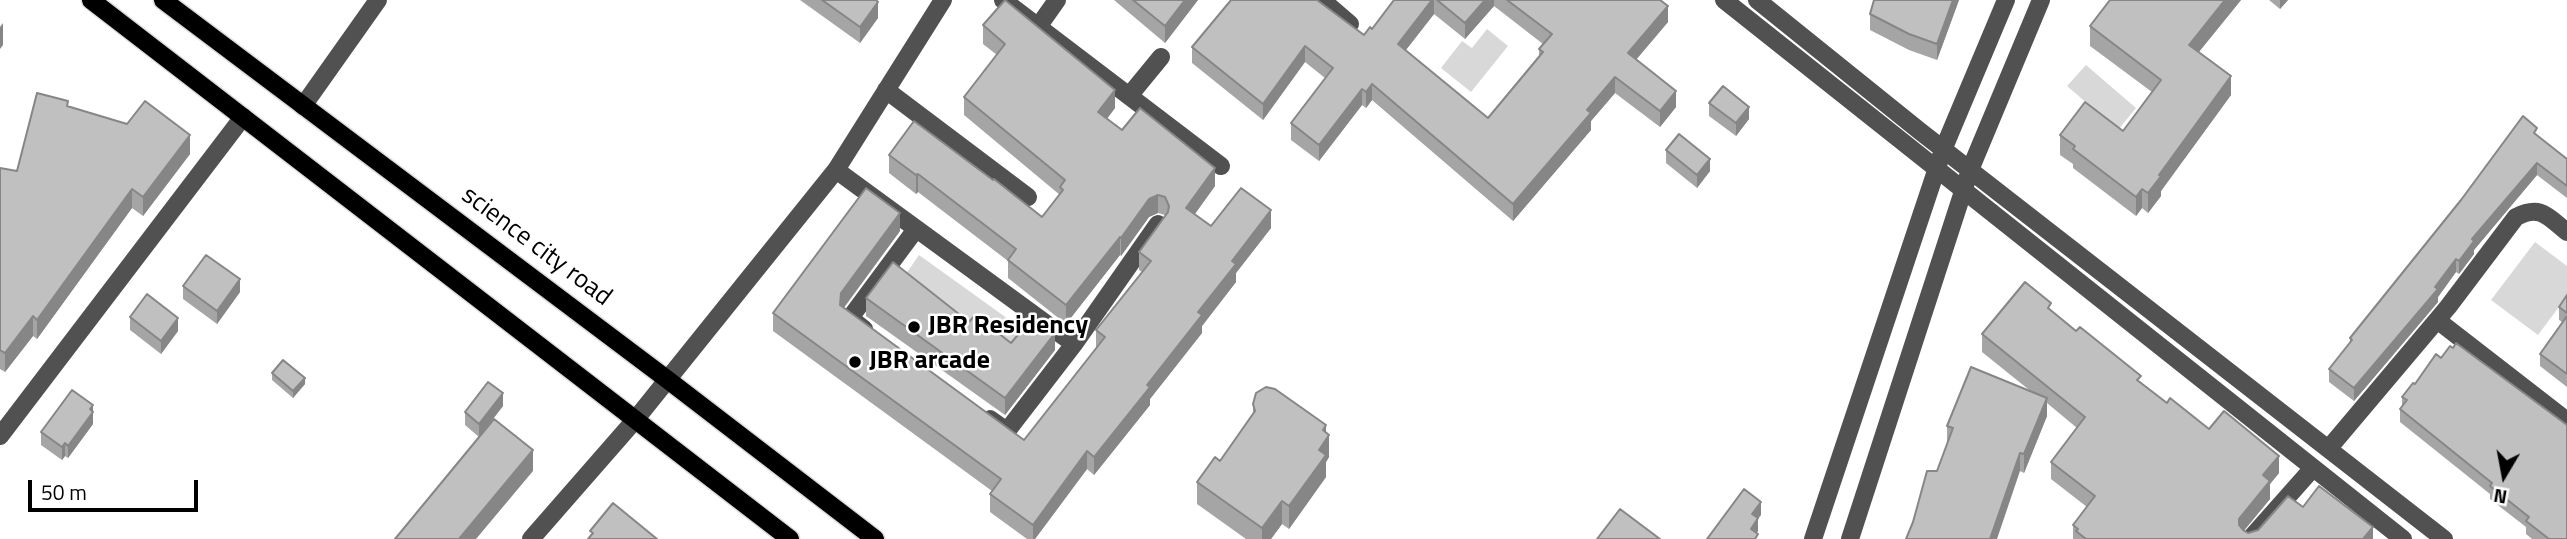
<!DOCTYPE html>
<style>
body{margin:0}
#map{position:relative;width:2567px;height:539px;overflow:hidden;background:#fff;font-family:"Titillium Web",sans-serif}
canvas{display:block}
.north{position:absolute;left:2469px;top:441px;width:70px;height:70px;-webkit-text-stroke:5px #fff;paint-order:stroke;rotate:190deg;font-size:19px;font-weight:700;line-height:28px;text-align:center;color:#000}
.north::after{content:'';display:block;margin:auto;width:24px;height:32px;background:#000;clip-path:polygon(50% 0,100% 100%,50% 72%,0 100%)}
.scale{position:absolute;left:28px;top:480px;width:170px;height:32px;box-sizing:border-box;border:4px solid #000;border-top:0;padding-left:9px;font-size:21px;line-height:24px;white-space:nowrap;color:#000;-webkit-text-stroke:5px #fff;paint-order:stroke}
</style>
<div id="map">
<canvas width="2567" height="539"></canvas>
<div class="north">N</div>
<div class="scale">50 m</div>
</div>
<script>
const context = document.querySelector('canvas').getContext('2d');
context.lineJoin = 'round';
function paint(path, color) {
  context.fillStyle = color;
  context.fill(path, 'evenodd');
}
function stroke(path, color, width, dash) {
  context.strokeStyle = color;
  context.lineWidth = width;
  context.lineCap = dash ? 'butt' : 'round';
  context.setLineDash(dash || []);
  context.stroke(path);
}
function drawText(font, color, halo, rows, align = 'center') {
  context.font = font + ' "Titillium Web",sans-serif';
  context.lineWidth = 5;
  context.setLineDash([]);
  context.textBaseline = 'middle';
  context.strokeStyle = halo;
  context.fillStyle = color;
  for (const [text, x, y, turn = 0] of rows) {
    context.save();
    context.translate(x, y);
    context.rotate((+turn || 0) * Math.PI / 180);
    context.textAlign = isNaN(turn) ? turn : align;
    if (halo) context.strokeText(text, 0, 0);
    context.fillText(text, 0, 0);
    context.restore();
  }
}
const green = new Path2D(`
 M1487,29L1508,46L1471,92L1441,68L1462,41L1472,48Z
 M2086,65L2136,108L2118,130L2067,86Z
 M2535,242L2567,266V296L2538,335L2491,300Z
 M919,255L1029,334L1010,359L901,281Z`);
const minor = new Path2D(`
 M1003,0L1221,166
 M1322,0L1350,24
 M1724,0L2403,539
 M1757,0L1921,132L2444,539
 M1038,27L1057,0
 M886,90L1028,197
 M1129,96L1161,57
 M303,106L378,0
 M836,170L1074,344
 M2437,320L2567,421
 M864,329L850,318L916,229
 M990,419L1007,431L1074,344L1158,224
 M0,436L243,117
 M2329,448L2448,307L2516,217C2541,204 2548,217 2567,232
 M531,539L635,420L836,170L943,0
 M1813,539L1943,150L2006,0
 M1850,539L1970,170L2041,0
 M2250,539L2313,468`);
const major = new Path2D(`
 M91,0L790,539
 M163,0L668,380L875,539`);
const wall = new Path2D(`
 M800,0H876L878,18L860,43Z
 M1114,0H1198L1165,43Z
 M1394,0H1660L1668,22L1636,60L1676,107L1660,127L1615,93L1591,121V130L1513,221L1372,100L1366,108L1362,105L1319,161L1291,140V123L1325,78L1305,62L1263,120L1192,63V47L1364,35L1372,29ZM1494,6L1543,44L1539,49V57L1488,118L1406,50L1434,14L1465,39Z
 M1959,0L1937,60L1909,50L1870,30V14Z
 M2110,0H2241L2199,52L2231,95L2161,191V196L2148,213L2142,208L2136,216L2073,168V164L2060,155V135L2123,131L2152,92L2090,46V26Z
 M2269,0H2288L2280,9Z
 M983,25L1115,108L1107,119L1122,130L1215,186L1195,214L1211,226L1271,228L1236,273V282L1202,326V333L1150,399V405L1094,475L1087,469L1035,539H1027L990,512V494L992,491L773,331V313L900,231L844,308L1024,440L1096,348V330L1142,272L1139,270V252L1165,215L1158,213L1149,217L1121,256L1120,255L1066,324L1008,278V261L918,192L916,194L889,173V155L1042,217L1060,195L964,115V97L997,55L983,44Z
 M1709,103L1749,119L1736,136L1709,116Z
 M68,106L190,154L143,216L132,208L37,339L33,336L5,372L0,369V168L17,171Z
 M2537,136L2567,159V198L2537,175L2474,250V254L2459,274L2456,272L2438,297V302L2354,401L2329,382V369L2350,343V338Z
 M1666,150L1710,171L1697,188L1666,163Z
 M183,286L240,292L217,324L183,299Z
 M2567,295V387L2540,366V354L2562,322L2559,320V307Z
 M866,298L969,322L1011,343L1055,350L1005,415L866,316Z
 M2051,311L2167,403L2279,473L2270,484V499L2244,531L2248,533L2258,530L2303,507L2373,539H2073V525L2087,507L2051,479V462L2077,428L2047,403V416L2024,473L2020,471H1937L1947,444V426L2033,393L1982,352V334Z
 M130,317L178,331L161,354L130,330Z
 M272,373L305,384L293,398L272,380Z
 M2402,397L2567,539H2532L2526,534V527L2490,499V494L2400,422V409L2402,406Z
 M1253,404L1326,433L1329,457L1326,462V477L1289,529L1282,524L1271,539H1246L1197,504V482L1220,461L1253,415Z
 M503,406L481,434L533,471L479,437L465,425V412Z
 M93,411V424L68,458L65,456L62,460L41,445V432Z`);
const shadedWall = new Path2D(`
 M1185,0H1198L1165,43V26Z
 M1432,0H1434V14L1398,60V44Z
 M1485,0H1494V6L1465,39V23Z
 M1953,0H1959L1937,60V44Z
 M2225,0H2241L2189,64V45Z
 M2280,0H2288L2280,9Z
 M878,2V18L860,43V27Z
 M1668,6V22L1628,69V53Z
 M3,23V45L0,49V27Z
 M1305,46V62L1263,120V104Z
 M2231,76V95L2161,191V196L2148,213V193L2159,175Z
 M1615,77V93L1591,121V130L1513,221V204L1587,110Z
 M1372,84V100L1366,108V92Z
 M1362,89V105L1319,161V145Z
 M1115,90V108L1098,130V112Z
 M1676,91V107L1660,127V111Z
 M1749,107V119L1736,136V123Z
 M190,135V154L143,216V197Z
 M1710,159V171L1697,188V175Z
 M2537,163V175L2474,250V254L2459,274V261L2472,239Z
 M1215,168V186L1186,226V208Z
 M918,174V192L916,194V175Z
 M132,189V208L37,339V320Z
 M2142,189V208L2136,216V197Z
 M1158,195V213L1149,217L1121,256V238L1149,199Z
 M1271,210V228L1236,273V282L1202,326V333L1150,399V405L1094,475V457L1198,312L1232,261Z
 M900,213V231L841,311L840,323L841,293Z
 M1120,237V255L1066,324V305Z
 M2456,259V272L2438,297V302L2354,401V388L2435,287Z
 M240,279V292L217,324V311Z
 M33,316V336L5,372V353Z
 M178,318V331L161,354V341Z
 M1055,333V350L1005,415V398Z
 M305,378V384L293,398V391Z
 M503,393V406L479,437V424Z
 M2047,398V416L2024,473V454Z
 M93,405V424L68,458V446Z
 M1326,425V440L1329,435V457L1326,462V477L1289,529V506L1319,450L1323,430Z
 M65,443V456L62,460V447Z
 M533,450V471L476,539H459Z
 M1087,451V469L1035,539H1033V525Z
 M2020,453V471L1997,539H1990Z
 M2279,456V473L2270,484V499L2239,536V519L2263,475Z
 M1282,501V524L1271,539H1262V528Z
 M1761,502V515L1752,527V514Z
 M1758,518V531L1753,539L1751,529Z
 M2373,527V539H2363Z`);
const building = new Path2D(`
 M822,0H876L878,2L860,27Z
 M1005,0L1115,90L1098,112L1122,130L1140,108L1215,168L1186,208L1211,226L1241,188L1271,210L1232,261L1236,264L1198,312L1202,315L1147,385L1150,387L1094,457L1087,451L1033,525L990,494L1001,479L773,313L866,188L900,213L841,293L840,305L1024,440L1105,337L1096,330L1151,261L1139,252L1168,212L1169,206L1165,197L1158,195L1149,199L1121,238L1120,237L1066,305L1008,260L1016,249L918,174L916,175L889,155L914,121L993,180L994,179L1042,217L1063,190L1060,187L1065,180L964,97L1005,44L983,25Z
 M1133,0H1185L1165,26Z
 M1231,0H1317L1364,35L1370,27L1372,29L1394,0H1432L1398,44L1488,118L1543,52L1539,49L1552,34L1507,0H1660L1668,6L1628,53L1676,91L1660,111L1615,77L1587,110L1591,113L1513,204L1372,84L1366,92L1362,89L1319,145L1291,123L1333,68L1305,46L1263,104L1192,47Z
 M1437,0H1485L1465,23Z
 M1874,0H1953L1937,44L1909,34L1870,14Z
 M2110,0H2225L2189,45L2231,76L2159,175L2161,176L2148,193L2142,189L2136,197L2073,149L2075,146L2060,135L2085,102L2123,131L2161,80L2090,26Z
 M1723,86L1749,107L1736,123L1709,103Z
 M37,93L68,101L67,106L127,124L145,101L190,135L143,197L132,189L37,320L33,316L5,353L0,350V168L17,171Z
 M2523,116L2537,128L2534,133L2567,159V186L2537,163L2472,239L2474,241L2459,261L2456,259L2435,287L2438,289L2354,388L2329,369L2352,340L2350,338L2461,200Z
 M1679,134L1710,159L1697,175L1666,150Z
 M206,255L240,279L217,311L183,286Z
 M893,262L969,322L975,315L1011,343L1028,323L1032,327L1038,319L1055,333L1005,398L866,298Z
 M2025,282L2051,303L2048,308L2076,331L2080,327L2141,376L2137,380L2167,403L2170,398L2209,429L2224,411L2279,456L2263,475L2270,481L2239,519V525L2243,530L2248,533L2258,530L2288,496L2303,507L2319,486L2373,527L2363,539H2086L2076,531L2078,529L2073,525L2095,496L2051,462L2085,417L1982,334Z
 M147,294L178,318L161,341L130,317Z
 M2567,295V313L2559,307Z
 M2567,316V374L2540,354Z
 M2456,343L2567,425V539H2549L2526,521L2529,517L2490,486L2492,483L2400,409L2407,400L2402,397L2413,383L2415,384L2436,354L2441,358L2450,346L2453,348Z
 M283,360L305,378L293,391L272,373Z
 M1971,367L2047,398L2024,454L2020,453L1990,539H1906L1913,522L1927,471H1937L1953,428L1947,426Z
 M488,382L503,393L479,424L465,412Z
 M1266,387L1275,389L1326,425L1323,430L1329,435L1319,450L1326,455L1289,506L1282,501L1262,528L1197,482L1215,457L1220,461L1255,411L1253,404L1256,393Z
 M72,390L93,405L90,409L93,412L68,446L65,443L62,447L41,432Z
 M494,419L533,450L459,539H395Z
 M1744,489L1761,502L1752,514L1758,518L1751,529L1758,534L1755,539H1707Z
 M613,503L657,539H588L593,533L590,531Z
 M1620,509L1660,539H1597Z`);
const markers = [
 [914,327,7,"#000"],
 [855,362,7,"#000"]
];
const streetNames = [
 ["science city road",536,247,37]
];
const poiNames = [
 ["JBR Residency",928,327],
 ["JBR arcade",869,362]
];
paint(green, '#d8d8d8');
stroke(major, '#dbdbdb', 21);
stroke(minor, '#515151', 18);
stroke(major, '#000', 18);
paint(wall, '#a5a5a5');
paint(shadedWall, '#868686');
paint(building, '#c0c0c0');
stroke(building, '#868686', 2);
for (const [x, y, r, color] of markers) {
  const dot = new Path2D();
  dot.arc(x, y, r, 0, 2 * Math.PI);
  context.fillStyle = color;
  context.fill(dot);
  stroke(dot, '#fff', 2.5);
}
drawText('26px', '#000', '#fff', streetNames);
drawText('bold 26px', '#000', '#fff', poiNames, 'left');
</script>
